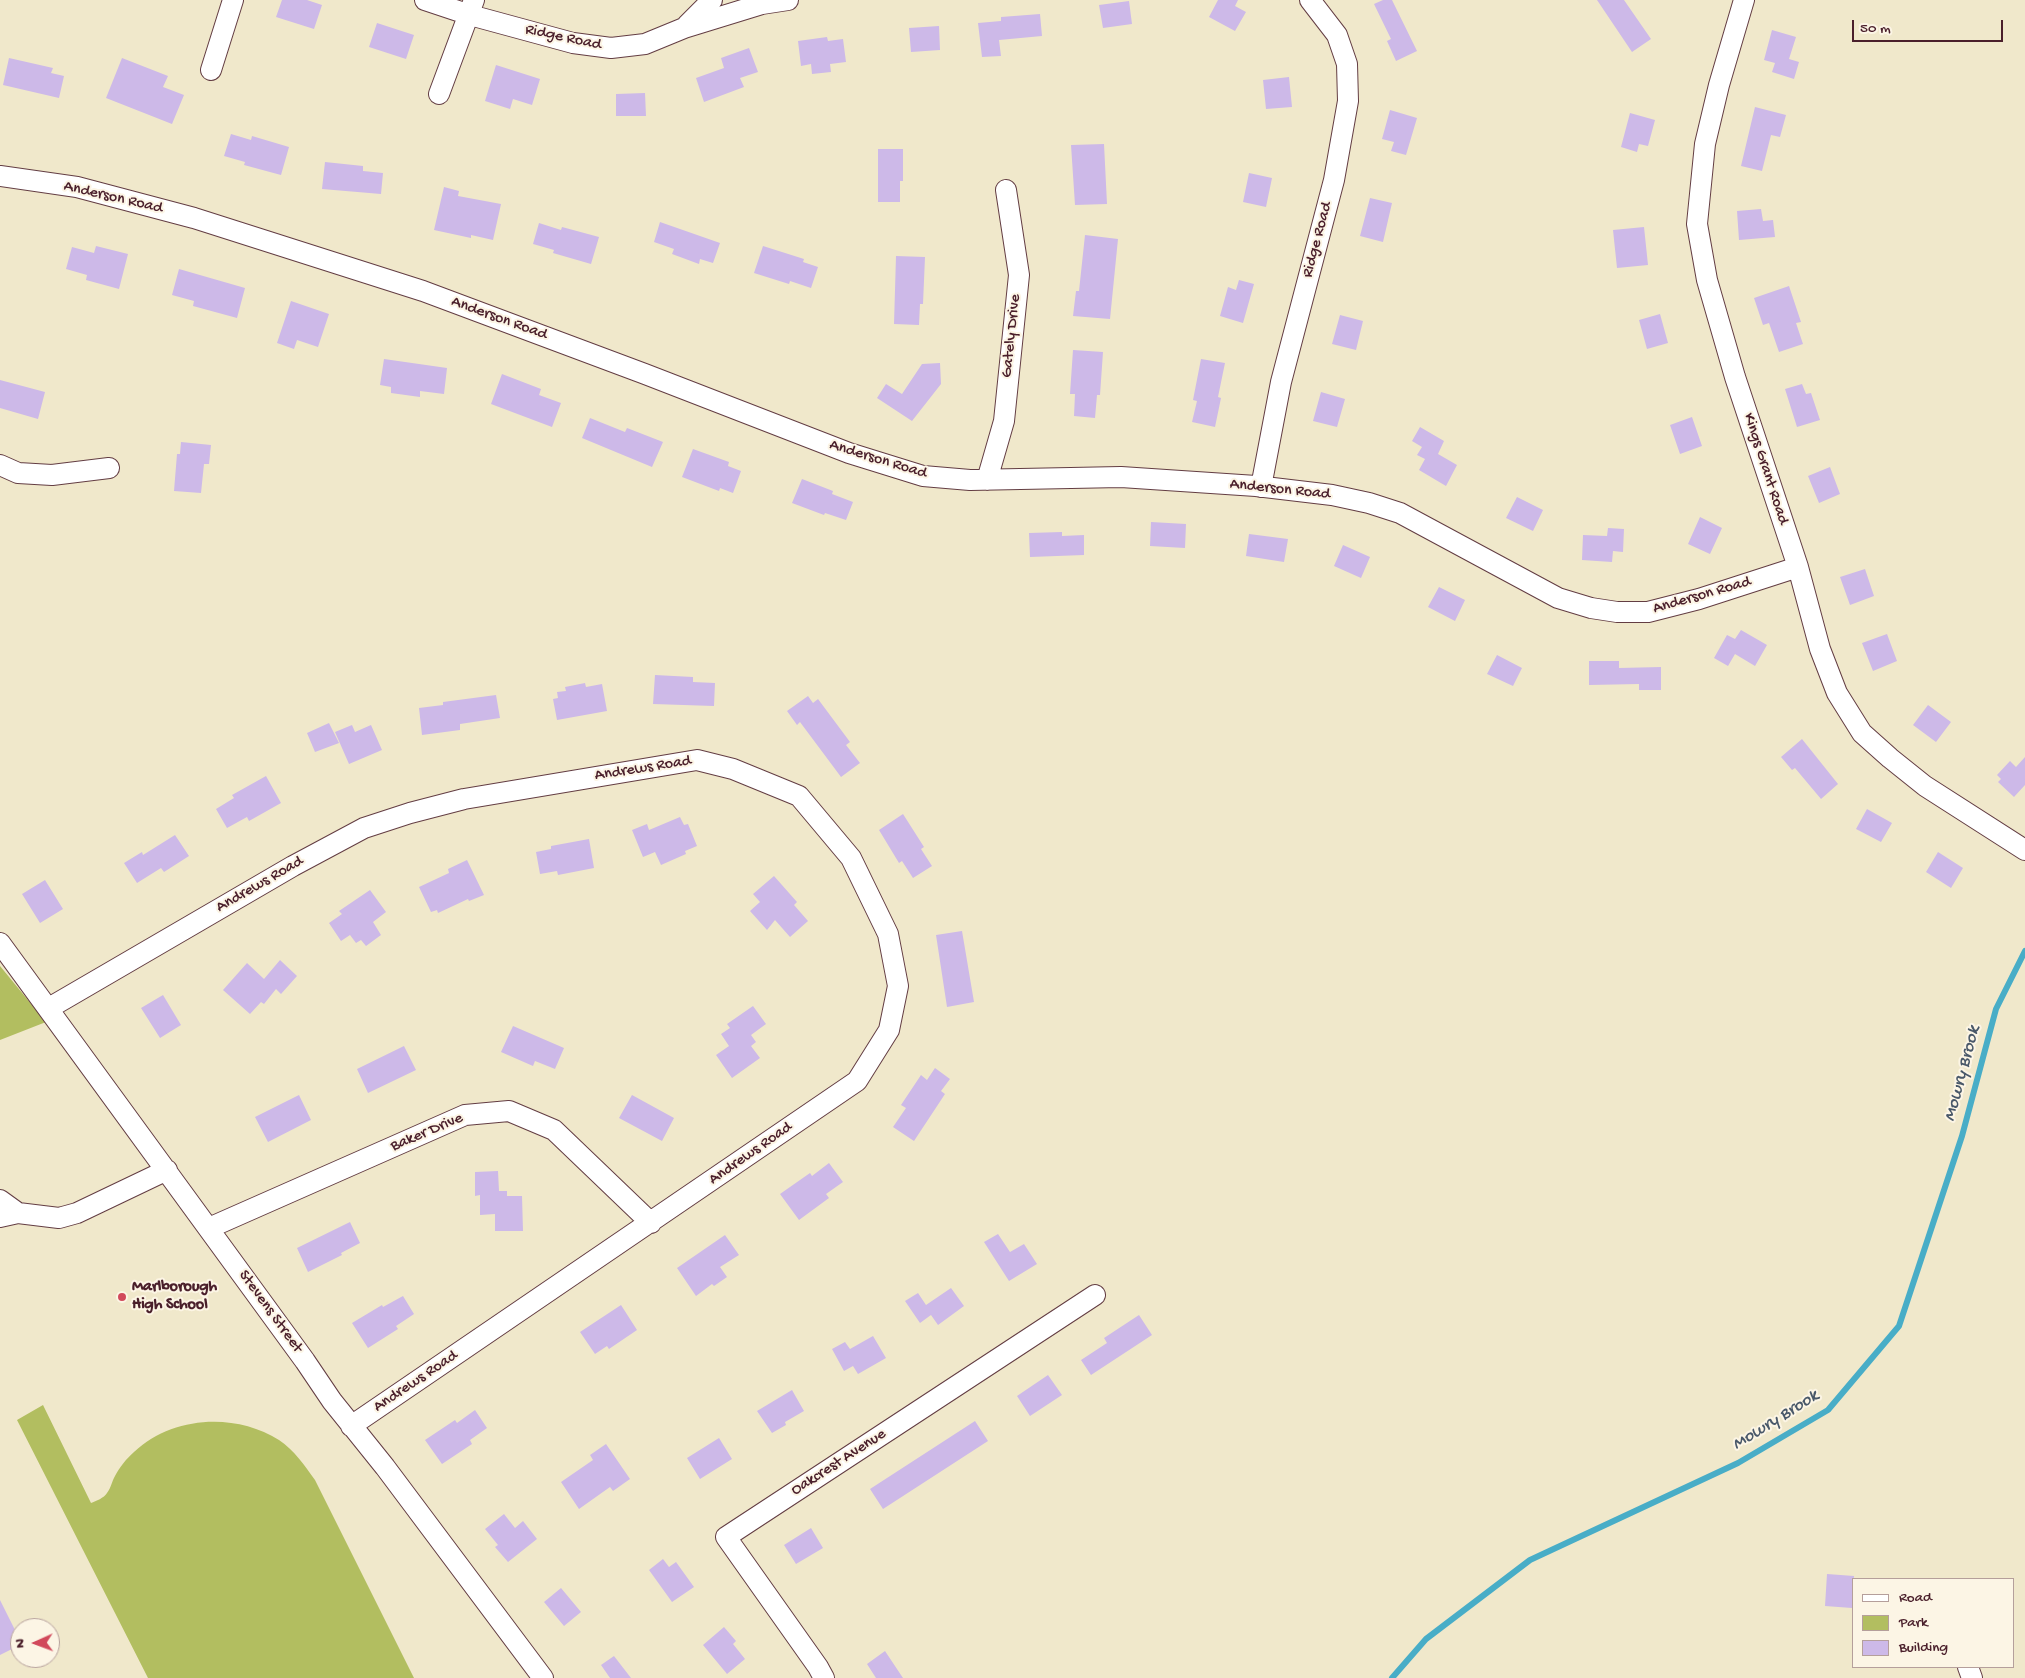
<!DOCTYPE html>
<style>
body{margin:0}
#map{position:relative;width:2025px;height:1678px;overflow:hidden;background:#f0e8cb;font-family:"Gochi Hand",sans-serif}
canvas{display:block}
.legend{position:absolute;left:1852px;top:1578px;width:162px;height:90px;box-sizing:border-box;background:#fcf5e5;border:1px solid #b59f9b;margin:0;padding:6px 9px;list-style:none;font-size:15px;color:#4a1f2b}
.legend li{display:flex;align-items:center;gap:10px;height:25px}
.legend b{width:25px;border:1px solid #b59f9b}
.north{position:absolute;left:10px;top:1618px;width:50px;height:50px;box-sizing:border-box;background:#fcf5e5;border:1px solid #b59f9b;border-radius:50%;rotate:268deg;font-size:14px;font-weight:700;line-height:20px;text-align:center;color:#4a1f2b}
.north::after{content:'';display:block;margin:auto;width:18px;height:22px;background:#d1495b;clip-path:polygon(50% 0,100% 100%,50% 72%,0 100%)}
.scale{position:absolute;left:1852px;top:20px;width:151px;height:22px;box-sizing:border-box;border:2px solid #4a1f2b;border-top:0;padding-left:6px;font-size:15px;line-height:18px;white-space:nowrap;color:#4a1f2b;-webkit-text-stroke:4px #fcf5e5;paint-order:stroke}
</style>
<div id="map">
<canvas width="2025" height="1678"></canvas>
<ul class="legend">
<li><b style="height:6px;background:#fff"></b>Road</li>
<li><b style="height:14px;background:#b2be60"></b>Park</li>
<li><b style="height:14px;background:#cdb9e8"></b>Building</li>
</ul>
<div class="north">N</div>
<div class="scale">50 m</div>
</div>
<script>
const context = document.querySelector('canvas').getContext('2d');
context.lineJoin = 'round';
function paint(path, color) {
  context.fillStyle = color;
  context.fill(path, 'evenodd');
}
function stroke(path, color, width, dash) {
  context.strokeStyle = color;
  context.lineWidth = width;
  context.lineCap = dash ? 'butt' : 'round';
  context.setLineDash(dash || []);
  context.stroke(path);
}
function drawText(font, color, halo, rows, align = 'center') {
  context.font = font + ' "Gochi Hand",sans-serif';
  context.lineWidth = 4;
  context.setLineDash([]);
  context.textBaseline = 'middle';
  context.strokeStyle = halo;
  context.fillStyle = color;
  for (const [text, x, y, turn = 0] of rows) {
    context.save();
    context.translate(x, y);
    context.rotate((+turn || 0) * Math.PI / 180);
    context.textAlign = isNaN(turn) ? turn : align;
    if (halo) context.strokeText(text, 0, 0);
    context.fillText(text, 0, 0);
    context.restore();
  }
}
const green = new Path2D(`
 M0,966L46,1022L0,1040Z
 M43,1405L91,1503C96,1501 104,1498 107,1493C111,1488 112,1481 115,1476C119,1468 127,1458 134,1452C172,1416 235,1412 279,1440C294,1450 305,1466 315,1480L414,1678H148L17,1420Z`);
const stream = new Path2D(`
 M1392,1678L1426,1639L1530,1560L1738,1463L1828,1410L1899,1326L1962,1136L1996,1009L2025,951`);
const building = new Path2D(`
 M282,0H307L322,5L314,29L276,17Z
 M1218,0H1238L1235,6L1246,12L1235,31L1209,17Z
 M1383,0H1392L1417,51L1396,61L1387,41L1391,39L1374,4Z
 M1597,0H1624L1651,39L1632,52Z
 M1129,1L1132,24L1103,28L1099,5Z
 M1040,14L1042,36L999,40L1001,56L982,57L978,23L1001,21V17Z
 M377,23L414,35L406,59L369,47Z
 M939,26L940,50L911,52L909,28Z
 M1772,30L1796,37L1789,59L1799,62L1794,79L1772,72L1775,63L1764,60Z
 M827,37L828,41L843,39L846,62L830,64L831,72L812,74L811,64L801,66L798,41Z
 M749,48L758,72L740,78L744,87L704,102L696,78L724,68L721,58Z
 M9,58L53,68L51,73L64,76L59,98L3,85Z
 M122,58L168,76L163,87L184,95L172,124L106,98Z
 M496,65L540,79L532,105L513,99L510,109L485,101Z
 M1289,77L1292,107L1266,109L1263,80Z
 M645,93L646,116H616V94Z
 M1755,107L1786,115L1780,137L1771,135L1762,171L1741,166Z
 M1390,110L1417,118L1406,155L1391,151L1394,142L1382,139Z
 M1630,113L1655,120L1648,146L1639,144L1637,152L1621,147Z
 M231,134L251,140L252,136L289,147L281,175L244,165L245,162L224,156Z
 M1104,144L1107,204L1075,205L1071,145Z
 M878,149H903V181H900V202H878Z
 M325,162L363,166V171L383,173L381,194L322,189Z
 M1249,173L1272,178L1266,207L1243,202Z
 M444,187L459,191L458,196L501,204L493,240L471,235V238L434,230Z
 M1370,198L1392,203L1383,242L1360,236Z
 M1761,209L1763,221L1773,220L1775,237L1739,240L1737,211Z
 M660,222L720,243L713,263L700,259L699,264L672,254L674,249L654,242Z
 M539,223L561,230L562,227L599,237L591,264L553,253L554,250L533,244Z
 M1644,227L1648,265L1617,268L1613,230Z
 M1085,235L1118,239L1110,319L1073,316L1076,291H1079Z
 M96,246L128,254L119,289L86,280L87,275L66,269L72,247L94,253Z
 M763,246L804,259L803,262L818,267L811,288L790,281L789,284L754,273Z
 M896,256L925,257L923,304H920L919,325L894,324Z
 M179,269L245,288L237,318L193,306L194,301L172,295Z
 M1239,280L1254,284L1243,323L1220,316L1228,287L1236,290Z
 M1789,286L1801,322L1796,323L1803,344L1779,352L1769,323L1763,325L1754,298Z
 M291,301L329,314L318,347L297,340L294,349L277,343Z
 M1660,314L1668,343L1647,349L1639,320Z
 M1340,315L1363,321L1356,350L1332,344Z
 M1073,350L1103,352L1100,395H1097L1095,418L1074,416L1075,394H1070Z
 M384,359L447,368L444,394L420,391V397L391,393V387L380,385Z
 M1201,359L1225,363L1218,397L1221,398L1215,427L1192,422L1197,401L1193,400Z
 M940,363L941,384L912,421L877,398L886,384L902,394L922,364Z
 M502,374L541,389L539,395L561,403L552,427L491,404Z
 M0,380L45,392L38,419L0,408Z
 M1802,384L1806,394L1811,393L1820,420L1797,427L1785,389Z
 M1321,392L1345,399L1337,427L1313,421Z
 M1692,417L1702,446L1680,454L1670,425Z
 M590,418L625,432L627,428L663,442L652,467L582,438Z
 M1420,427L1444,441L1438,454L1457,465L1446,486L1419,470L1425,459L1417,455L1422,447L1412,441Z
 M181,442L211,445L209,464H204L201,493L174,491L177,454H180Z
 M693,449L729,462L728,466L741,471L733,493L720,488L719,491L682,477Z
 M1830,467L1840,494L1819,503L1808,476Z
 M802,479L833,491L832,494L853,502L846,520L825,513L824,515L792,503Z
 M1517,497L1543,510L1533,531L1506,518Z
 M1700,517L1722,528L1710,554L1688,544Z
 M1151,522L1186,524L1185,548L1150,546Z
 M1608,528L1624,529L1623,552L1613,551L1612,562L1582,560L1583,535L1607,536Z
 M1062,532V536L1084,535V555L1030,557L1029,533Z
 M1249,534L1288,539L1284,562L1246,556Z
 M1343,545L1370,557L1361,578L1334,566Z
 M1865,569L1874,596L1850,605L1840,577Z
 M1439,587L1465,600L1455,621L1428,607Z
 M1741,630L1767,645L1755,666L1735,654L1728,666L1714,658L1727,635L1735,639Z
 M1887,634L1897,661L1873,671L1862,643Z
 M1497,655L1522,668L1513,686L1487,674Z
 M1589,661H1619V668L1661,667V690H1639V684L1589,685Z
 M655,675L693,677V682L715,683L714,706L653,704Z
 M585,683L586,687L602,684L607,711L557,720L553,699L558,698L557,692L566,691L565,687Z
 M496,695L500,718L460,724V730L422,735L419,708L443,705V702Z
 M808,696L813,703L818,699L850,742L846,745L860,763L841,777L800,722L797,725L787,711Z
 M1928,705L1951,722L1936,742L1913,725Z
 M329,723L339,743L315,752L307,733Z
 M352,725L355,732L371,725L382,750L349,764L335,732Z
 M1802,739L1838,784L1821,799L1795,768L1792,770L1781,757Z
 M2025,757V785L2014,797L1998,782L2001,779L1997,775L2010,761L2016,767Z
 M266,776L281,803L249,821L247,817L227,828L216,809L234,798L232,795Z
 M1867,809L1892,823L1881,842L1856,829Z
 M903,814L924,847L921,849L932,866L913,878L902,861L899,863L879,830Z
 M680,817L684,825L688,824L697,846L685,851L686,854L661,865L655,852L643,857L632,830L647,824L649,830Z
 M175,835L189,856L164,872L161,868L137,883L124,863L142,852L143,855Z
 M589,839L594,868L558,875L557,871L540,874L536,852L551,849V846Z
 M1938,852L1963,868L1951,888L1926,872Z
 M467,860L484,895L469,901L468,899L438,913L437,910L431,912L419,887L449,873L448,869Z
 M774,876L797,902L794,905L808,921L790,937L775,920L767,930L750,911L760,902L753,894Z
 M45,880L63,909L40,923L22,894Z
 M370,890L386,912L373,922L381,935L366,946L361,940L356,943L350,935L341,941L329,923L342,914L339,911Z
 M962,931L974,1002L947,1007L936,935Z
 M280,960L297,976L281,994L276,989L264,1004L261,1002L250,1014L223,990L247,963L264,979Z
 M163,995L181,1025L160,1038L141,1008Z
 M753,1006L766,1024L751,1035L756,1042L751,1046L760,1058L732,1078L716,1055L729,1046L721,1034L730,1028L727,1024Z
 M513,1026L564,1048L555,1069L535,1061L533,1066L501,1052Z
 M404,1046L416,1070L368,1093L357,1069Z
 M935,1068L950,1079L941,1091L945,1094L914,1141L893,1127L906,1108L901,1105L921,1075L927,1080Z
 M299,1095L311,1120L268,1142L255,1117Z
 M632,1095L674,1118L662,1141L619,1118Z
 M829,1163L843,1182L826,1194L829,1198L799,1220L780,1194L810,1173L812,1176Z
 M498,1171L499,1191H507V1196H522L523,1231H495V1214L480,1215V1195L475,1196V1172Z
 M350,1222L360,1243L341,1253L342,1255L308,1272L297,1248Z
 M998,1234L1010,1252L1024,1244L1037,1264L1009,1281L984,1242Z
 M725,1235L739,1255L720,1267L727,1277L714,1286L712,1284L696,1296L677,1268Z
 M951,1288L964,1306L938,1325L931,1315L920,1323L905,1301L918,1293L926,1305Z
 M403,1296L414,1314L396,1326L398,1329L368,1348L352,1323L382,1305L383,1307Z
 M621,1305L637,1330L609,1349L607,1346L595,1354L580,1332Z
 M1139,1315L1152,1335L1091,1375L1081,1360L1107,1343L1104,1338Z
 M873,1336L886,1358L858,1374L853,1366L844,1371L832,1349L845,1342L850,1349Z
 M1048,1375L1062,1395L1030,1416L1017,1396Z
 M792,1390L804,1411L785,1422L786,1425L772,1433L757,1411Z
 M475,1410L487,1428L470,1440L472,1444L442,1464L425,1440L455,1420L457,1423Z
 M975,1421L988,1441L883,1509L870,1489Z
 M719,1438L732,1459L700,1479L687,1458Z
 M606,1444L630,1479L613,1491L610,1487L579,1509L561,1482L593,1460L590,1455Z
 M504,1514L515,1528L523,1521L537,1539L508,1562L495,1547L498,1545L485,1529Z
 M811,1528L823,1548L796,1564L784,1545Z
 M663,1559L669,1567L676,1562L694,1587L672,1602L649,1570Z
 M1827,1574L1854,1576L1852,1608L1825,1606Z
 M561,1588L581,1612L564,1626L544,1602Z
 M0,1600L20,1640V1645L0,1655Z
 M724,1627L736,1641L733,1644L745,1659L727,1674L703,1645Z
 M885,1651L903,1678H876L867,1664Z
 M614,1656L631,1678H610L601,1665Z`);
const minor = new Path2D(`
 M425,0L470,15L573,43L611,48L645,44L684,28L762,4L788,0
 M1744,0L1719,85L1705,144L1697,224L1707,280L1735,377L1798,567L1820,649L1837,693L1862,733L1890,758L1925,786L2025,850
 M687,25L712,0
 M211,70L233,0
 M439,94L474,0
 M0,176L77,187L194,218L423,291L645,374L849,453L923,476L970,480L1121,477L1256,486L1332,495L1369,503L1400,513L1558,598L1591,608L1617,612H1648L1699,599L1798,567
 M0,465L18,473L52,475L109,468
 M987,480L1004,421L1019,275L1006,190
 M1261,487L1281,382L1334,180L1348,101L1347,64L1337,35L1310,0
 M0,943L305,1361L332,1401L385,1467L543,1678
 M49,1008L293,866L364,828L410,813L464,799L697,760L733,769L799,796L851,858L888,934L898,986L889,1030L857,1081L351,1426
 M0,1200L18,1213
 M0,1217L18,1213L59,1218L77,1213L167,1170
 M209,1228L465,1115L509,1111L554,1130L651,1223
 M1968,1667L1972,1678
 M824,1678L818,1667L726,1537L1095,1295`);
const markers = [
 [122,1297,5,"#d1495b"]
];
const streetNames = [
 ["Ridge Road",563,38,12],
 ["Anderson Road",113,198,13],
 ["Ridge Road",1318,240,-75],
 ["Anderson Road",499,319,20],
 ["Gately Drive",1012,336,-84],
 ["Anderson Road",878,460,17],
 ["Kings Grant Road",1765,469,72],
 ["Anderson Road",1280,490,6],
 ["Anderson Road",1702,596,-16],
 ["Andrews Road",643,769,-9],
 ["Andrews Road",260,885,-30],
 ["Baker Drive",427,1133,-23],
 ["Andrews Road",751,1154,-35],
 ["Stevens Street",270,1312,54],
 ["Andrews Road",416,1382,-34],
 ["Oakcrest Avenue",839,1463,-33]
];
const poiNames = [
 ["Marlborough",132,1288],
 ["High School",132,1306]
];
const waterNames = [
 ["Mowry Brook",1963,1074,-75],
 ["Mowry Brook",1776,1421,-32]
];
paint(green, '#b2be60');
stroke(stream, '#48adc7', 6);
paint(building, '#cdb9e8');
stroke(minor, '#633d43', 22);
stroke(minor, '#fff', 20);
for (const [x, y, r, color] of markers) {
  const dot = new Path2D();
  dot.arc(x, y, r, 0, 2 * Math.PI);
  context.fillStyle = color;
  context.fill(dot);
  stroke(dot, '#fcf5e5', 2);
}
drawText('16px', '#4a1f2b', '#fcf5e5', streetNames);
drawText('bold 16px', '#4a1f2b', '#fcf5e5', poiNames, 'left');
drawText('italic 18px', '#495869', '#fcf5e5', waterNames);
</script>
